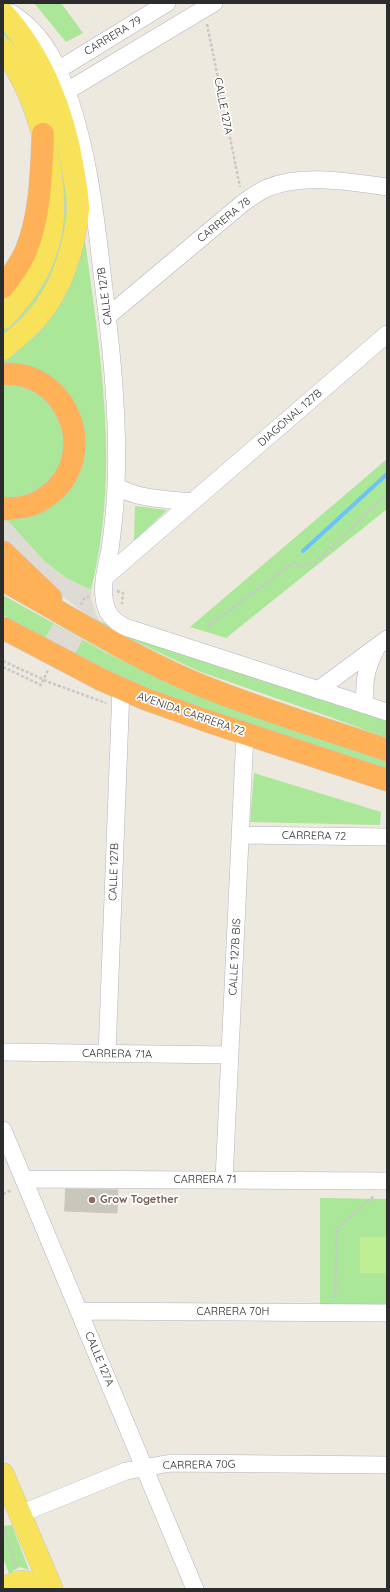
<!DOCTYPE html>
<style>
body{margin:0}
#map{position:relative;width:390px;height:1592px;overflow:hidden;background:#eee9de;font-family:Quicksand,sans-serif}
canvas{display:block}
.frame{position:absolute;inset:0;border:4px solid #2c2c2c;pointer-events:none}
</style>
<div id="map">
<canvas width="390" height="1592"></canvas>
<div class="frame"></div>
</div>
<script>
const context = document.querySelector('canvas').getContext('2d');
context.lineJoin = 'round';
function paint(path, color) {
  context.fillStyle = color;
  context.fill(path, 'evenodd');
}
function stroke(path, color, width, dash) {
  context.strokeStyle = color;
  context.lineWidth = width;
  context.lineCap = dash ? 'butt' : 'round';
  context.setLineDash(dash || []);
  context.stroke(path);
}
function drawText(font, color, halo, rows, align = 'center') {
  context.font = font + ' Quicksand,sans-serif';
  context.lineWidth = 3.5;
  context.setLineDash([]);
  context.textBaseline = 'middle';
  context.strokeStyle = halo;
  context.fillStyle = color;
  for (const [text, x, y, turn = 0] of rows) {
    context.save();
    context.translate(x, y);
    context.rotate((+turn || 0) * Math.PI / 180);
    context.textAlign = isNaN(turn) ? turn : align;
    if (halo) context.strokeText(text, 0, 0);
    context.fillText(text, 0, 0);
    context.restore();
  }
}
const green = new Path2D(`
 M34,3H61L83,33L66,42Z
 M3,26C51,82 79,169 64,242C60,262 46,288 34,305C25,316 15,330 3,338V330C29,303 47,279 59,244C65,224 62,155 56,135C51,117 42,100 34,84C25,65 15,52 4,35C3,32 3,29 3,26Z
 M84,233C100,353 121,470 91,590L66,578L44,561L6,519L43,507L78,420L3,366V360L28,341Z
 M3,381L31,387L55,405L68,441L54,477L35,494L3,501Z
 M387,459V509L226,638L190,627Z
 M135,506L167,510L134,541Z
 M3,595L105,652L156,677L387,758V771L150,690L100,668L3,615Z
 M100,621L117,629L387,719V738L327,716L198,671L97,623Z
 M254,773L381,812L380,825L250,822Z
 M320,1198L387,1199V1307L320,1306Z
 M12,1525L29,1570L20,1567L13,1571L10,1576L3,1558V1526Z`);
const pitch = new Path2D(`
 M360,1237H387V1273H360Z`);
const plaza = new Path2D(`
 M3,519H6L44,561L66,578L91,590V598L96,614L100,621L97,623L57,592L3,543Z
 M53,624L83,639L75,654L45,638Z`);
const stream = new Path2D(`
 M303,551L387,474`);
const building = new Path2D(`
 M66,1189L118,1190L117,1213L65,1211Z`);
const path = new Path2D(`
 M207,24L240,187
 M117,591L123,593L122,604
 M81,605L83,600L89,596
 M208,626L295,562L301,567L316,562L387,494
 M3,661L51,683L106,703
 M3,667L41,685L48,670
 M3,1194L12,1190
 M335,1298L337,1228L374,1196
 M3,1525L16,1566`);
const minor = new Path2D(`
 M11,13C32,26 48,47 58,70C85,129 95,208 102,273C111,344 119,416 116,487C115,508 113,528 110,549C107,565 102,581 104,597C105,612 112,620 125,627L387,712
 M58,70L167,3
 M67,91L214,3
 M108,316L243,203C250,198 258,192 267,188C302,173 350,182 387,187
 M116,486C139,500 167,499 192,502
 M104,578L387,334
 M318,690L387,639
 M365,705C364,681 365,670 376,649
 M240,835L387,837
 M3,1052L230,1055
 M107,1054L121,689
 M3,1130L195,1589
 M24,1179L387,1181
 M224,1180L245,733
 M79,1311L387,1313
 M20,1514L126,1471L171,1463L387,1465`);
const major = new Path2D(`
 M3,13C42,56 64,113 73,169C75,182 78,196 78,209C76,237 66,274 51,298C39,319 21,334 3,349
 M3,49C24,76 36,107 44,139C62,212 57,263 3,318
 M3,1474L52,1589
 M8,1586C19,1581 28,1578 37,1589`);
const highway = new Path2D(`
 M3,287C12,275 22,262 27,248C41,212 41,172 43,134
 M3,374C63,370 98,445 56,489C48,496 38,504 27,506C20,508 11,508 3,509
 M3,552L51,598
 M3,580C66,615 129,655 195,683C258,709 323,728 387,750
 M3,628L102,680L145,699L204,720L387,780`);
const markers = [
 [92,1200,4,"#8d6e63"]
];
const streetNames = [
 ["CARRERA 79",113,36,-31],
 ["CALLE 127A",223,106,79],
 ["CARRERA 78",224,220,-39],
 ["CALLE 127B",105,296,-97],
 ["DIAGONAL 127B",290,418,-41],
 ["AVENIDA CARRERA 72",191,714,19],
 ["CARRERA 72",314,836,1],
 ["CALLE 127B",114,872,-88],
 ["CALLE 127B BIS",235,957,-87],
 ["CARRERA 71A",117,1054,1],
 ["CARRERA 71",205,1180],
 ["CARRERA 70H",233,1312],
 ["CALLE 127A",99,1359,67],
 ["CARRERA 70G",199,1465,-1]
];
const educationNames = [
 ["Grow Together",100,1200]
];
paint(green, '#abe798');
paint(pitch, '#bfef93');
paint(plaza, '#dedbd5');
stroke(stream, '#6cc3f5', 4);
paint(building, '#c9c7bc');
stroke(building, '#cac5b7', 1);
stroke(minor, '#b2b3c0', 18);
stroke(major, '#c8c8c8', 23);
stroke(highway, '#c8c8c8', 23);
stroke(path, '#c8c8c8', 2.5, [3, 2]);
stroke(minor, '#fff', 17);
stroke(major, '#f8e25a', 22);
stroke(highway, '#ffb158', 22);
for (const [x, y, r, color] of markers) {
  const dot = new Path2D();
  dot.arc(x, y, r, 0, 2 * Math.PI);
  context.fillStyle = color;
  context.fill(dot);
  stroke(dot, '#fff', 1.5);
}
drawText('11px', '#2c2c2c', '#fff', streetNames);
drawText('bold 11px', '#785e54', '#fff', educationNames, 'left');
</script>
